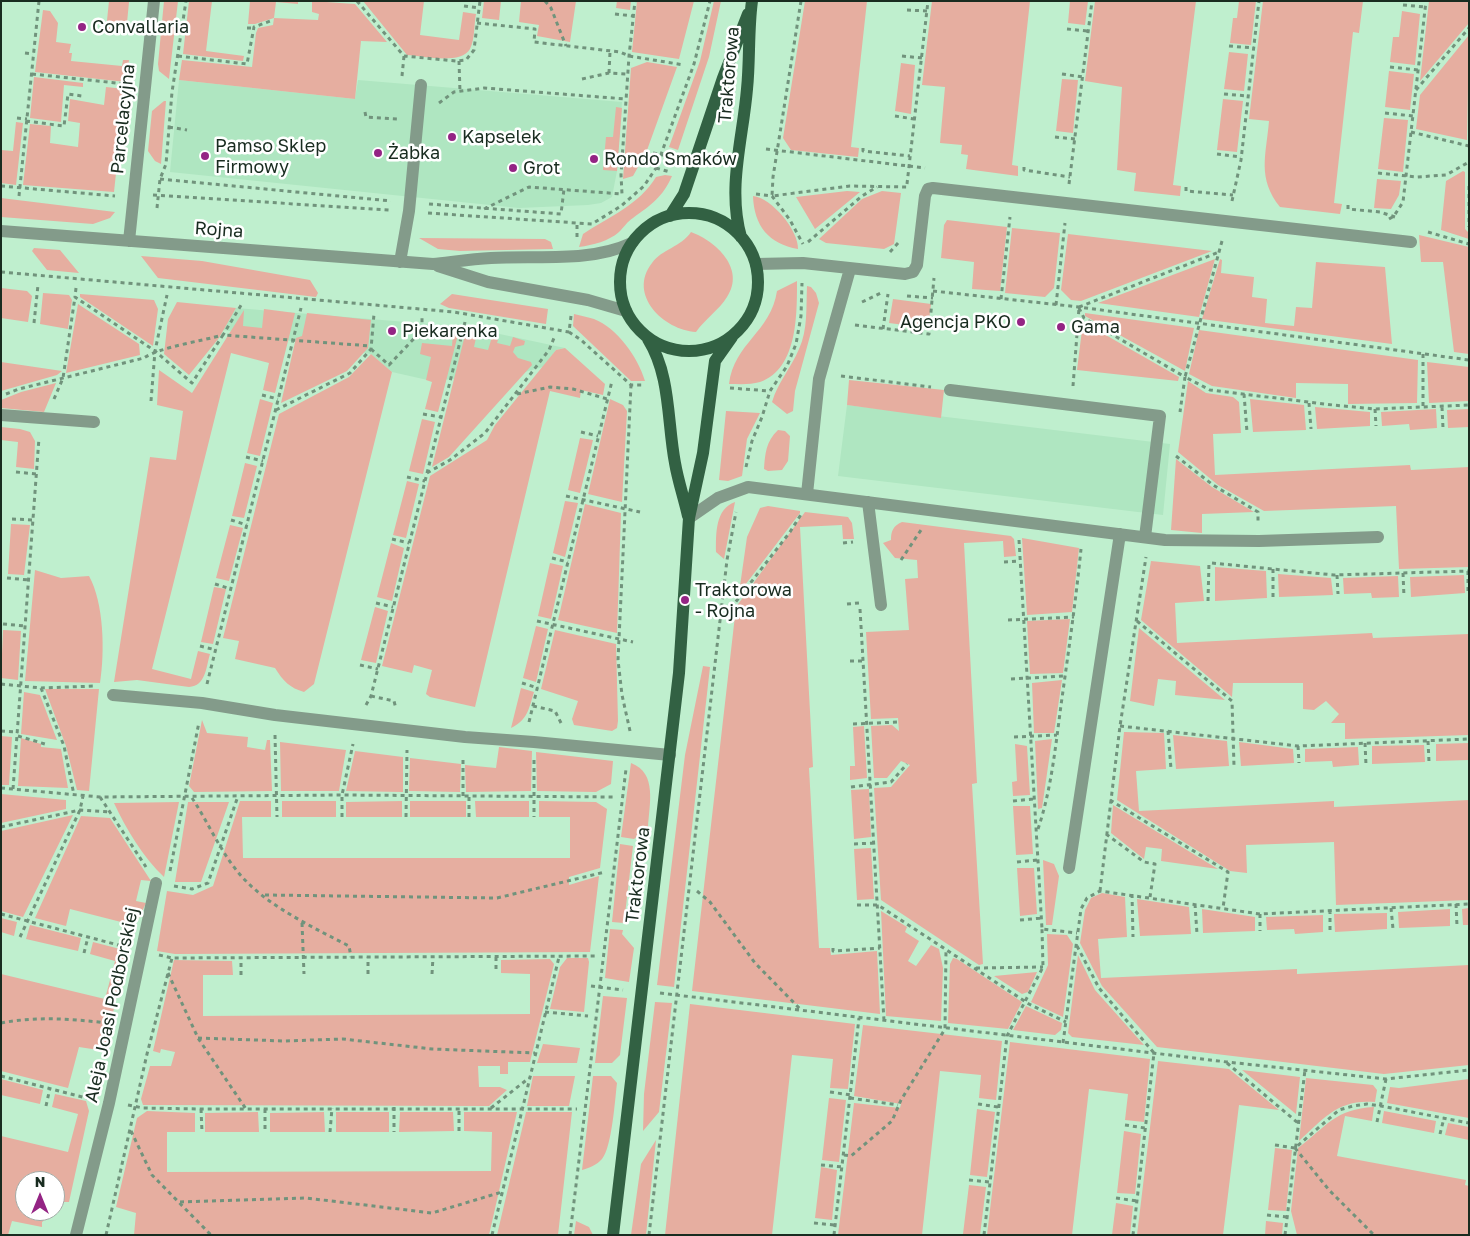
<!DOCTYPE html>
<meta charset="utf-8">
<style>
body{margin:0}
#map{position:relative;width:1470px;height:1236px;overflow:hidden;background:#bfefce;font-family:"Golos Text",sans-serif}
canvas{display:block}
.frame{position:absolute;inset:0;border:2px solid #192c20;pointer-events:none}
.north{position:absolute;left:15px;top:1171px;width:50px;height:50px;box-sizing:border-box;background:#fff;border:1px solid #a3aba6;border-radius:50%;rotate:0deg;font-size:14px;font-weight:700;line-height:20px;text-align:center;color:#192c20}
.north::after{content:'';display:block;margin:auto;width:18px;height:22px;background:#942484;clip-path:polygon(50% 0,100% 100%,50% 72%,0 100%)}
</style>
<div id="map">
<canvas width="1470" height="1236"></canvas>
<div class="frame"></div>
<div class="north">N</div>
</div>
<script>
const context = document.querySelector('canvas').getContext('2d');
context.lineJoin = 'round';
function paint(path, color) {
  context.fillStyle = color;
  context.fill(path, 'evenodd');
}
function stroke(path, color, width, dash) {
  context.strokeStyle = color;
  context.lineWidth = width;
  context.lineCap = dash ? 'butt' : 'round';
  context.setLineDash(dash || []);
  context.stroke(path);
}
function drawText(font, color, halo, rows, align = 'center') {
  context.font = font + ' "Golos Text",sans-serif';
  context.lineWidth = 5;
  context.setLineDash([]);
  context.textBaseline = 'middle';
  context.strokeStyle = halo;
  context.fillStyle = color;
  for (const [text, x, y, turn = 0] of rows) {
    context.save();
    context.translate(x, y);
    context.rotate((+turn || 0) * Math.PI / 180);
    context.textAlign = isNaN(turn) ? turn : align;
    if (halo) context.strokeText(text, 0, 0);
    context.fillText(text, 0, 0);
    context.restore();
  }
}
const built = new Path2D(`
 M179,80L355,99L358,80L622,102L617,171L612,197L601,203L588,205L519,208L170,172Z
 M236,308L467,327L565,348L556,350L543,367L525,372L432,381L392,372L371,354L223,330Z
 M847,405L1170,444L1163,515L838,476Z`);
const green = new Path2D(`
 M109,1L129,2L126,33L106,30Z
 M164,1H178L169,79L159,71L158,64Z
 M189,1H212L206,51L244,56L243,61L183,54Z
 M250,1H298V4L276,2L274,18L318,20L319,14L312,12V1L355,4L387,42L361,41L355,99L179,80L182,60L252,67L256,33L258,28L273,25L274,18L255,24H248Z
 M363,1H424L420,35L459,40L463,12L476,14C474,24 475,39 470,49C461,65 423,56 407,55Z
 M484,1H501L499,20L482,18Z
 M521,1H576L570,42L537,36L539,25L519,22Z
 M617,1H631L630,10L616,8Z
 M637,1H694L679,59L632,52Z
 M714,1H721L709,57L678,150L669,147L700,61Z
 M805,1H867L851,147L859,148L858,157L791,150L783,138Z
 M932,1H1030L1012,165L1018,166V176L966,169L968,155L961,154L962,145L940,143L945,87L922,85Z
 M1070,1H1088L1085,25L1068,23Z
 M1095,1H1196L1173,185L1181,186L1180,196L1134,191L1136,173L1117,170L1122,87L1085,81Z
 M1239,1H1256L1251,45L1230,43L1233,18H1237Z
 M1263,1H1363L1359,33L1353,32L1334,203L1342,204L1340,214L1280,207C1257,178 1266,156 1269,121L1249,119Z
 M1429,1H1469V23L1420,81Z
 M43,10L50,11L58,23L56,42L71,44L69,53H72L71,61L122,66L123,60H129L126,82L35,72Z
 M1402,11L1420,14L1415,65L1390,62L1393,37H1399Z
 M1469,35L1467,140L1416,129L1420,95Z
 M1229,52L1248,54L1244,91L1224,89Z
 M647,62L677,67L646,153L633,176L623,179L631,68Z
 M901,63L915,65L911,114L895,111Z
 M1389,71L1414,74L1410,110L1385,107Z
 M34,77L83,83V87L64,85L61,122L30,118Z
 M1062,79L1078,80L1073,133L1056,131Z
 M106,87L125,89L114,192L23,185L30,124L51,126L50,143L78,147L80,123L68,121L70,99L104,105Z
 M1223,99L1243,101L1237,152L1217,150Z
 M164,101H166L161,164L155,161L148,151L152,111Z
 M616,107L622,108L617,171L603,170L606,137H613Z
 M1384,118L1408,120L1403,172L1378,169Z
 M16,122L23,123L16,185L1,183V150L13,151Z
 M1463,171L1465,172V229L1469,233V239L1441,230L1446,181Z
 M665,175L672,176C663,197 651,205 633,218C627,222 624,227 619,232C609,241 593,245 579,247L583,234C610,216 639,205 656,177Z
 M1377,179L1401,181L1399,195L1391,209L1374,208Z
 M847,191L860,192L815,229L796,197Z
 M882,191L901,193L894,244L884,249L826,243L819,239L862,199Z
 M753,196C772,198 799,231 798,249C769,244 754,226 753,196Z
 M1,198L115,212L110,218L93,224L1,217Z
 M947,220L1007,227L1000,291L972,289L974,262L941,258L944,225Z
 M1012,228L1060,233L1054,288L1045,297L1005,293Z
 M691,232C716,241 746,269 727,297C719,310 705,319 696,332C664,330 627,295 652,263C662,249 681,247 691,232Z
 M1068,234L1212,251L1081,301L1071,300L1061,290Z
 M1419,235L1469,247V354L1454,352L1443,262H1421Z
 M419,238L545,239L551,242L553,249L460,251L438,249Z
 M34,248L60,250L79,273L47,270L32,251Z
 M141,256L202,261L310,280L318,293L316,297L158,278Z
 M1215,259L1199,317L1098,303Z
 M1220,259L1222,260L1221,273L1254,277L1252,297L1267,299L1265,323L1294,326L1296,307L1312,308L1316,262L1385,267L1392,344L1202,319Z
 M797,281C797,313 798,369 760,382C750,385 739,384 729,384C734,343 771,332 777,291Z
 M807,286L811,287L816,293L819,303L795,391L793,411L787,414L772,402C778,382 791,368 799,349C808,330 806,307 807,286Z
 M1,288L27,291L32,296L28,322L1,318Z
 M43,293L69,295L72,300L68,329L40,324Z
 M80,294L154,300L158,309L153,346L80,297Z
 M452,294L548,309L546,324L449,308L440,304Z
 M893,299L931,304L928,328L889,323Z
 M177,302L236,308L219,338L189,375L164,354L168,319Z
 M78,304L139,344L140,355L66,373Z
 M264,309L295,313L275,393L263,390L269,363L231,353L152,669L191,679L198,651L210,654C206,667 206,686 189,687L137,680L114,682L150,457L176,460L183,411L157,405L159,370L192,393L244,310L243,326L262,328Z
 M307,313L371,320L368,348L347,371L281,403L296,338L302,336Z
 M1085,313L1194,328L1185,371L1085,316Z
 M574,314C581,316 588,317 594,319C617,328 638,357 645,381H631L573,326Z
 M1083,322L1179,377L1178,381L1077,370Z
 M450,327H460L438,412L425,409L432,382L426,380L431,357L420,354L422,343L452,346L453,333L449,332Z
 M467,327L478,329L474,347L488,350L492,337L498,340L497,343L510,346L513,337L525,341L524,345L515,347L513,352L518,358L531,362L532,365L449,457L432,467Z
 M1199,330L1418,360L1417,403L1348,404V384L1296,383V398L1212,386L1189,374Z
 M565,348L605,384L603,395L581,390L580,398L550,391L475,707L430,697L426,694L432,670L414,665L412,673L382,666L430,476L487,440L495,425L556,350Z
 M371,354L392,372L314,684L304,692C290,688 283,681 275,668L235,659L239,641L223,638L279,414L349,377Z
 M1,362L62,371L57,375L1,391Z
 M1427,362L1469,367V401L1429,403Z
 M849,380L944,390L941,418L847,405Z
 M1188,381L1206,393L1233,397L1239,402L1241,433L1213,434L1215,475L1410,465L1411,470L1469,467V567L1399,569L1396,506L1264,511L1218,485L1178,452Z
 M56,383L44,412L1,408V400L21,392Z
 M260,399L273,403L260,456L247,453Z
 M610,399L623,405L627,411L622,502L588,494Z
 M1250,399L1304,405L1306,430L1253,432Z
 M1315,407L1370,412V426L1317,429Z
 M1436,409L1437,428L1410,430L1409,424L1382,426L1381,412Z
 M1469,409V427L1448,428L1447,410Z
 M726,411L760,413L747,439L742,476L728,481L719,480Z
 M422,419L435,422L423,474L409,471Z
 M1,427L20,429L30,432L35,441L34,469L16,467L18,442L1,440Z
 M778,430L785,431L790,436L788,461L782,470L768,471L764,469C765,454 766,441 778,430Z
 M580,438L593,440L580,493L568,490Z
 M1176,459L1212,487L1254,512L1202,514V533L1171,530Z
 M245,463L257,466L244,518L232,516Z
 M407,481L419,484L406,538L393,535Z
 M565,501L578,503L565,557L553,553Z
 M735,502L724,559L716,552C716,534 715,509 735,502Z
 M585,504L621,513L617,633L558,620Z
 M768,506L800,511V513L739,593L747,537L760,508Z
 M805,512L848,517L852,523L854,539H843L842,525L800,527L813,767L809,768L819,948H830L831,955L877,951L880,1014L692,991L736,607Z
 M902,522L1011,536L1014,539L1016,556L1004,557L1003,541L964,543L977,783L972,784L983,964L979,965L881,900L874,788L891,787L910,765L901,761L887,778H874L871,726L892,725L899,731L898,718L871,719L866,632L909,630L905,579L918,578L917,560L895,558L883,543L891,540C891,531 893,526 902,522Z
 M11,524L30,525L24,575L8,574Z
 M230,525L243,528L229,581L216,578Z
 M1022,538L1079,548L1072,612L1027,615Z
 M391,543L404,548L392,601L377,597Z
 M1151,561L1200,566L1204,601L1175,603L1177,643L1372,633L1373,638L1469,634V735L1345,739V723H1331L1339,714L1326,701L1314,710L1303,709V683H1233L1232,697L1141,620Z
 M550,563L563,566L551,619L538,616Z
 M1215,567L1266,571L1267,598L1215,601Z
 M35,570L61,578L89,576C104,603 105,652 100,683L25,681Z
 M1278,574L1331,578L1333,595L1279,597Z
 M1464,575L1465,593L1411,597L1410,577Z
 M1398,576L1399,597L1372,598L1371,593L1344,594L1343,578Z
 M214,587L226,589L213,644L201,642Z
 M375,607L388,611L376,663L361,660Z
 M1070,619L1063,673L1030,674L1027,621Z
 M536,626L548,629L536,682L523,678Z
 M1139,628L1225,700L1175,695L1176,681L1158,679L1154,706L1130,701Z
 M3,630L21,631L18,680L1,678Z
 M555,630L616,644L618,721L617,728L612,731L574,725L572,719L578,701L541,689Z
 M703,666L710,667L674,987L657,985L685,755Z
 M1062,680L1054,733H1034L1032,683Z
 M521,688L534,692C529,708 528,720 511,728Z
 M45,689H99L89,791L77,790L66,746Z
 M24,692L40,695L57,740L21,734Z
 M202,720L207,733L248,737L247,747L265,750L267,740H270L272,791L194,792L189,786Z
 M864,726L867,778L850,780V766H855L853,727Z
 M1124,732L1164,733L1166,769L1136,771L1139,811L1334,801V807L1469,800V900L1336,905L1334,842L1246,845L1247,873L1230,871L1117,800Z
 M1173,735L1227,741L1229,766L1176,769Z
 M1,736L12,737L9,785H1Z
 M21,738L41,744V747L61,749L68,788L18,786Z
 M1052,739L1042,808L1038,809L1035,741Z
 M280,742L346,750L339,791H281Z
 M1239,742L1293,749L1294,763L1241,766Z
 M1469,743V760L1436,761V744Z
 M1015,744L1027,746L1030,795L1013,796L1012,782L1017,781Z
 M1424,745L1425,762L1372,764V746Z
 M499,747L532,751L531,791L466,792L465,765L496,768Z
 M1358,747L1359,765L1333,767L1332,761L1305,762V749Z
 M355,751L403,757V792L346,791Z
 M536,752L613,761L611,784L596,792L537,791Z
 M410,758L461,764L460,792L409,791Z
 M631,763C658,773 649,805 648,828L634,839L621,837Z
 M869,789L871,837L854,839L851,790Z
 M1,794L66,800V809L1,823Z
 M240,801H271V817H242L243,858H570V817H539V801L596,802L607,809L600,868L569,877V885L599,876L590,952L175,954L157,951L167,891L193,895L213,886Z
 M282,801H336V817H282Z
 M402,801V817H346V802Z
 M410,801H466V817H410Z
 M475,801H529V817H476Z
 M179,802L164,877C143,857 126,829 114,803Z
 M188,802H229L201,882H175Z
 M1113,805L1218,869L1161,861L1162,849L1146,847L1144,859L1111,833Z
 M1013,806H1030L1033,854L1016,855Z
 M73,815L23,917L1,911V831Z
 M81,816L110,818L151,881L141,880L136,901L146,903L139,918L125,923L70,909L66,926L35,918Z
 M620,844L633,846L624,923L612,922Z
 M871,848L874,899L857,900L854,849Z
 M1043,860L1054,864L1059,876L1052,925H1046Z
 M1017,868H1034L1037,914L1020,916Z
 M1102,893L1125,897L1127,937L1098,939L1101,978L1297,969V974L1469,965V1065L1384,1074L1157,1047L1102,986L1080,943L1085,910L1091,898Z
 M1137,899L1189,907L1191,934L1140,936Z
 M1469,908V925H1463L1462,909Z
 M1202,909L1255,917V931L1203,933Z
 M1450,909V926L1399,928L1398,912Z
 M881,911L907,927L905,932L919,941L908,961L916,966L931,945L939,949L943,968L941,1021L886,1016Z
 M1387,913V929L1335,932L1334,914Z
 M1323,915V932L1295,934L1294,929L1267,930L1266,917Z
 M1,918L17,922L14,936L1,932Z
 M30,925L81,938L78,951L26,939Z
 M610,929L623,930L622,934L634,948L629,982L605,978Z
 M1047,934L1067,935L1073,944L1063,1017L1031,1002L1048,965Z
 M93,942L120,949L125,956L105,1051L79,1047L68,1088L1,1071V974L105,999L115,961L90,954Z
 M1078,955L1095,990L1144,1045L1072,1037L1068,1033Z
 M567,958H588L589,962L584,1012L550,1009L560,967Z
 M953,958L957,959L1022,1002L1008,1029L948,1023L950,964Z
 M550,959L554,964L530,1062H508V1074H500V1066H478L479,1087H500L507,1090L489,1106L143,1105L141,1099L150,1066H171L175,1052L161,1049L160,1053L153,1051L174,960L232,961L233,975H203V1016L530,1014V974L501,973V960Z
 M1037,972L1028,992L1022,994L994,976Z
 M603,996L627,998L620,1055L612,1063H595Z
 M655,1002L672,1003L659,1112L643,1131L644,1094Z
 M690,1004L855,1024L848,1089L830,1088L833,1059L792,1055L772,1235H665Z
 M1026,1006L1062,1023L1061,1030L1055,1035L1013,1030Z
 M863,1025L1002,1041L996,1100L979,1098L981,1075L940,1071L922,1235H838L854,1103L900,1108L901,1104L854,1096Z
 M1010,1042L1150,1059L1144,1122L1125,1120L1128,1094L1089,1089L1072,1235H987Z
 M543,1044L580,1048L577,1063H537Z
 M1158,1061L1229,1069L1279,1110L1239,1105L1223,1235H1137Z
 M1242,1070L1300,1077L1296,1114Z
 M533,1076H575L569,1106H527Z
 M593,1076H611L617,1083C615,1099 612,1147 602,1159C597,1165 589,1168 582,1170Z
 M1306,1078L1373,1085L1377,1090L1375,1102C1338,1099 1324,1118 1299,1141Z
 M1,1079L43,1090L40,1104L1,1095Z
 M1469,1079V1118L1387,1103L1390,1087L1399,1088Z
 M55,1094L86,1101L89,1111L69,1202H55V1181H25V1211H48L46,1219L42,1222V1227L12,1221L8,1235L1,1234V1136L68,1152L78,1114L52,1107Z
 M829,1098L846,1100L839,1162L822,1160Z
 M1374,1107L1372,1121L1345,1116L1337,1156L1466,1180L1465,1185L1469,1186V1235H1297L1291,1211L1298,1148C1327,1126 1335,1109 1374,1107Z
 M977,1109L995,1112L987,1177L970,1175Z
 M147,1111L195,1113V1132H167V1172L491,1171L492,1132L464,1131V1112H517L489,1235H134L136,1213L116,1207L137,1118Z
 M1384,1111L1436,1121L1434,1133L1382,1123Z
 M258,1112L259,1132H205V1113Z
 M324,1112L325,1132H270V1113Z
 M336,1112H389V1132H336Z
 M400,1112H453L454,1131L399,1132Z
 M526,1112H572L558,1235H497Z
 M1448,1123L1469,1127V1140L1445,1135Z
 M1124,1131L1141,1134L1135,1194L1117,1193Z
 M656,1140L646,1235H631L641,1164Z
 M1275,1148L1292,1150L1286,1211L1268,1210Z
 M821,1167L837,1170L832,1220L815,1218Z
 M969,1185L986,1187L980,1235L963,1234Z
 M1116,1203L1133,1206L1130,1235H1112Z
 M576,1221L589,1227L593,1235H574Z
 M1266,1221L1283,1223L1282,1235H1265Z`);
const path = new Path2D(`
 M357,1L404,56L456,61L466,60L474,50L480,1
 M545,1L551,8L566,46
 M801,1L773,177L772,196L850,186L907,187
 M1403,5L1425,7
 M464,6L479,8
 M907,10L927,11
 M615,14L633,16
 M477,23L535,29L534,42L620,52L629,56L684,65
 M247,28H253
 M1067,29L1088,31
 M1229,46L1254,48
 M25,53L33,54
 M178,56L247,64L254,27L273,20
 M902,56L922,58
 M459,61L460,92
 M1390,67L1418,70
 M609,73L610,52
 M32,74L126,84
 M1062,74L1083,77
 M402,76L404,56
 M582,79L609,73L627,74
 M1416,90L1469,28
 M1224,94L1248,96
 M439,103L454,92L484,88L626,99
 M365,112L366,117L398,119
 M1385,113L1413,116
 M895,116L914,119
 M17,118L27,119
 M26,121L64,126L68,94L82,96
 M169,127L187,130
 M1411,132L1469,146
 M1055,137L1075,139
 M863,148V151L910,156
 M766,149L925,168
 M653,153L677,158
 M1217,154L1241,157
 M1024,167V170L1070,177
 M656,168L670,172
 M1378,173L1417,177L1446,175L1469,162
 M160,179L391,201
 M907,184L928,1
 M1069,184L1092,1
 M1,186L115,196
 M1469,186V227
 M1186,187V191L1233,195
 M756,194L772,196L790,220L803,244
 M153,195L389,210
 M19,196L39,1
 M1232,201L1241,160L1259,1
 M429,204L561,214L564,189
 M1348,205V209L1380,212L1395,217
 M157,208L160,179L166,164L172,92L186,1
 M484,209L529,187L622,194L621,175L629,56L635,1
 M428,213L592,224L621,206L644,186L656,168L694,64L710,1
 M1389,219L1394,216L1403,202L1426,1
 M1428,232L1469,244
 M577,237V224
 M1222,241L1185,377L1210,390L1333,405L1375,409L1469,405
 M808,242L862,196L877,187
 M890,252L899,242
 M1,272L454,312L569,332
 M76,288L75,297L155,351L192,383L223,335L371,346
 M933,291L1079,307L1469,360
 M907,296L933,298
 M1001,299L1010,217
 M862,302L881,293
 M1056,305L1065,223
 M1079,307L1219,252
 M1079,308L1084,318L1185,377L1180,412
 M571,316L569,332L581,340L631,385H644
 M34,323L38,285
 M855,325L929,334L934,278
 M883,329L888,294
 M371,349L389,365L422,330V318
 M1423,354V407
 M841,376L931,387
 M1073,386L1079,308
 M730,388L770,391
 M6,394L19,389L144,358C160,347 202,341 223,335L243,302
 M517,394L550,387L573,389L607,399
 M1244,394L1247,432
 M262,395L278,399
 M54,399L63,378L75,297
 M151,401L155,351L167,295
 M1309,403L1311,429
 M1442,407L1443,428
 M1375,409L1376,426
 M276,410L350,373L371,349L374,314
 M423,414L441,417
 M581,432L598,436
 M1176,456L1213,485L1258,512V522
 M246,457L263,461
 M746,467L752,441L762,417L770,391L787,366L796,344L801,316L802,283
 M16,472L37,474
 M427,473L450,460L485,433L549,350L554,338
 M407,477L425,481
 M566,496L640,512
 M12,519L34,520
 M231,520L247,525
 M392,539L409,543
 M1019,540L1042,929L1077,933
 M843,543L853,542
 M552,558L568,562
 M901,560L921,530
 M1004,562L1020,561
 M1212,563L1334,575L1469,571
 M1273,569V597
 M1468,571V593
 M1403,573L1404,597
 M1337,575L1338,594
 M7,578L30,580
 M215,584L231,589
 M1208,601L1209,562
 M376,603L393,607
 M847,604L859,603
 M731,608L790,532L802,513
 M860,609L884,1021
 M1008,620L1074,617
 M537,621L633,642
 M1137,621L1232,701L1234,766
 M3,624L26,626
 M200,646L216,650
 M850,661H863
 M360,665L378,669
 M1011,679L1065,676
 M522,683L538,688
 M1,684L41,688L95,686
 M207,684L301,308
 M41,688L64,746L74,795
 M371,696L394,701L396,709
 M366,705L371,696L465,322
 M533,706L555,711L562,725
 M529,722L612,381
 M853,724L898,722
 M1120,726L1298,746L1469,739
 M1,731L18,732
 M630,731L622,695L618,660L631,385
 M1168,731L1171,769
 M275,735L277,817
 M18,736L45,744
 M1014,737L1057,735
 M1428,741L1429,762
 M1365,743L1366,765
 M1298,746L1299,763
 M534,760V817
 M851,787L891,782L907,764
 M1,788L100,797L342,795L614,797
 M13,789L39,438
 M463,796V757
 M100,797L146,867
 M192,798C210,825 223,858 246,881C272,908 316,929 349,946L351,957
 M1110,800L1228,872L1223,908
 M1013,801L1034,799
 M342,817V795L353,744
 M406,817L407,750
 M469,817V796
 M1,827L80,810L109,812
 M1038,829C1052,788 1056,741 1062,698C1069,648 1076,599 1081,549
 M1106,834L1144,862L1155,864L1150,897
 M854,844L874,843
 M1017,862L1038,860
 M170,871L199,722
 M174,886L192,889L208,883L238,796
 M697,891L710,902L755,963L802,1011
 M1100,891L1120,726L1146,557
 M1132,894L1133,937
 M265,895L497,898L605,872
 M1195,904L1197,934
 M1456,904L1457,926
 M857,905H878L1029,1004L1066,1022
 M1391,908L1393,929
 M1330,910V932
 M1,914L122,946
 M1260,914V931
 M1020,920L1042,918
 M302,923L304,974
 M20,937L80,810L83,796
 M1077,946L1099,988L1154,1053L1133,1235
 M833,948V951L880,948
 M84,953L88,937
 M159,955L172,958L595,956
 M496,957V973
 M976,968L1043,967
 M168,973L198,1038L246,1109
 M368,974V957
 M432,974L433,957
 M241,975V957
 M591,986L623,990
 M660,993L1227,1062L1386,1079L1469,1070
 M545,1012L588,1016
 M1,1023C38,1016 71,1019 107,1023
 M198,1038L284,1041L343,1039L432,1049L535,1053
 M1063,1043L1081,909L1087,898L1100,891L1260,914L1469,904
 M1227,1063L1298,1123
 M1,1076L90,1099
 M830,1092L851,1095
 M850,1098L898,1105
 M978,1104L998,1107
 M128,1105L143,1108L201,1109H577
 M46,1106L50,1088
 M394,1107V1132
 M491,1108L529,1078
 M201,1109L202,1132
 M265,1109V1132
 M1377,1122L1386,1079
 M1125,1125L1145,1128
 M131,1131L152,1175L211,1235
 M459,1131V1108
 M330,1132L332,1108
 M1440,1134L1444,1118
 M1275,1145L1295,1148L1339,1110L1353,1106L1367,1104L1381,1106L1469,1123
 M1295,1148L1329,1190L1374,1235
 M844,1155L851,1156L892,1121L901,1100L945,1029L946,950
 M821,1165L843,1167
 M969,1180L990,1182
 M1116,1198L1137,1201
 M180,1202L306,1198L432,1213L502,1192
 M1267,1215L1287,1217
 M814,1223L835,1225
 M106,1235L147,1054L172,958
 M492,1235L559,957
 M570,1235L626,769
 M649,1235L727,560L736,512
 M834,1235L859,1018
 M984,1235L1007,1036L1043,967L1042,929
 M1285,1235L1305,1070`);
const minor = new Path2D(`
 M1,231L433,264C452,262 472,259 491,258C537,255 589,263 632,243
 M129,241L154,1
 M400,262L409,211L421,85
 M756,264L803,263L905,274L913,272L917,265L925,196L928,189L933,188L1411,242
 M438,266L488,282L588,300L626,311
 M950,390L1160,416L1145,537
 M1,415L94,422
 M807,494L819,379L850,269
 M868,502L881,605
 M689,518L718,498L748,487L1165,540L1259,541L1378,537
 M113,695L202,703L275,715L465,737L534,742L670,755
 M1069,868L1120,534
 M76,1235L109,1103L156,883`);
const major = new Path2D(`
 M620 282a69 69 0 1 1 138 0a69 69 0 1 1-138 0Z
 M670,216L684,194L723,78L748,14
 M741,237C727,188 743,138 747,89C750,60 748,30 752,1
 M648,339C671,376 667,421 675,463C678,481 684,498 688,516
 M613,1235L679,673L689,518L703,453L715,361L732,337`);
const markers = [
 [82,27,5,"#942484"],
 [452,137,5,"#942484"],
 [378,153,5,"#942484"],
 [205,156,5,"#942484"],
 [594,159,5,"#942484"],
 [513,168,5,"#942484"],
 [1021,322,5,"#942484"],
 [1061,327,5,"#942484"],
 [392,331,5,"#942484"],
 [685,600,5,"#942484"]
];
const poiNames = [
 ["Convallaria",92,27],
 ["Kapselek",462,137],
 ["Pamso Sklep",215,146],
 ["Firmowy",215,167],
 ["Żabka",388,153],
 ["Rondo Smaków",604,159],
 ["Grot",523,168],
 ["Agencja PKO",1011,322,"right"],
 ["Gama",1071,327],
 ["Piekarenka",402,331],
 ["Traktorowa",695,590],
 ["- Rojna",695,611]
];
const streetNames = [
 ["Traktorowa",729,75,-85],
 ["Parcelacyjna",123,119,-84],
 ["Rojna",219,230,4],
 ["Traktorowa",638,875,-83],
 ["Aleja Joasi Podborskiej",112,1005,-78]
];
paint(built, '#afe6c1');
paint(green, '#e6aea0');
stroke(path, '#71937c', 3, [4, 4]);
stroke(minor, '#839b8a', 12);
stroke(major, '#326143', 12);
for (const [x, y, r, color] of markers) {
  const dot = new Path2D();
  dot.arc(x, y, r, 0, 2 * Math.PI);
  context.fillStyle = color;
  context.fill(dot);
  stroke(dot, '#fff', 2);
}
drawText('18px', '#192c20', '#fff', poiNames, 'left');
drawText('18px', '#192c20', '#fff', streetNames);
</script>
